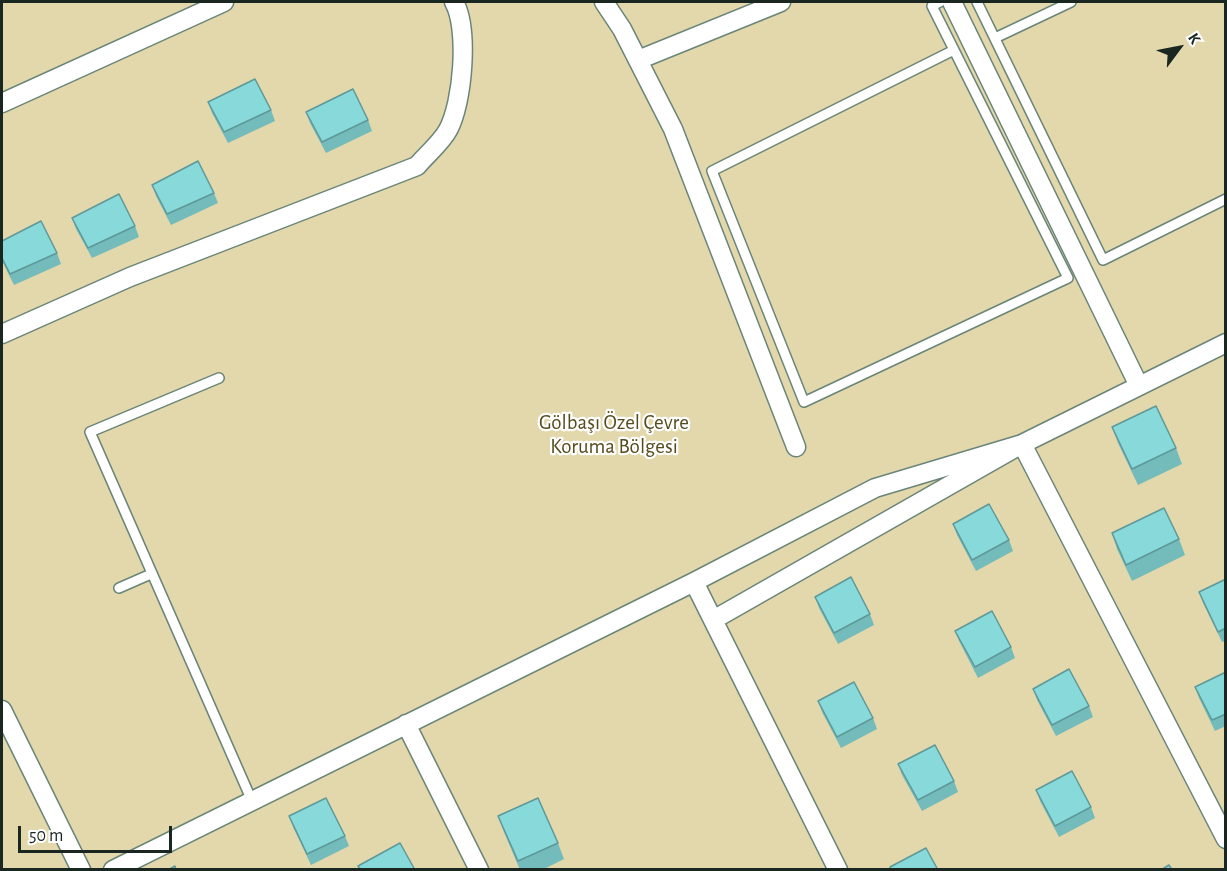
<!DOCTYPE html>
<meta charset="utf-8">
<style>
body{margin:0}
#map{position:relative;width:1227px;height:871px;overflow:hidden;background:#d5f4e4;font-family:"Alegreya Sans",sans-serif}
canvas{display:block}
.frame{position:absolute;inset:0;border:3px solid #1a2620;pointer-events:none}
.north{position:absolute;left:1149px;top:18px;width:60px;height:60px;-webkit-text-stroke:4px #fff;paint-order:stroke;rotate:58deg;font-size:16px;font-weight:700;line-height:24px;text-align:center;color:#1a2620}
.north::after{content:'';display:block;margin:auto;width:21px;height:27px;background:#1a2620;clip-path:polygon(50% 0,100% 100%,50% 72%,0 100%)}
.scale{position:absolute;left:18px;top:826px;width:154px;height:27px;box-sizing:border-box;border:3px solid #1a2620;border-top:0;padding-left:8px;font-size:18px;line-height:21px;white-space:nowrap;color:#1a2620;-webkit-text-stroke:4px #fff;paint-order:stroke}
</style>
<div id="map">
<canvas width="1227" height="871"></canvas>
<div class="frame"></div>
<div class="north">K</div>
<div class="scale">50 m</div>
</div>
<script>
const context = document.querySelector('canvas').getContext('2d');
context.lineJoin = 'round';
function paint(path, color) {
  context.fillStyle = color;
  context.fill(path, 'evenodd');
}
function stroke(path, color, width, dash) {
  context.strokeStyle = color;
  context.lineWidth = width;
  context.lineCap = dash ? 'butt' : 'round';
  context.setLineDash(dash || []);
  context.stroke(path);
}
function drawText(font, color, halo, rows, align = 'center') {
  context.font = font + ' "Alegreya Sans",sans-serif';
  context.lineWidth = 4.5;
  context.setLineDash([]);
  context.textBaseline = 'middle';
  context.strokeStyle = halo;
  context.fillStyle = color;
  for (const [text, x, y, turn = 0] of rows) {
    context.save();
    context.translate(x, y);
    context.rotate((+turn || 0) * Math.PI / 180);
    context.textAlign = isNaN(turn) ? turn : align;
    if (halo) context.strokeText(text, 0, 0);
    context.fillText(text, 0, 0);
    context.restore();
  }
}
const green = new Path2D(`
 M2,2H1225V869H2Z`);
const service = new Path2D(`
 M940,2L932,6L1068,278L804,402L712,171L954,50
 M977,2L1103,260L1226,199
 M995,38L1071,2
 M219,378L90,432L252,801
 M119,588L151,574`);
const minor = new Path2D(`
 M604,2L622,29L673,129L796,447
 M952,2L1139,386
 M638,60L781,2
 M2,103L224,2
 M2,334L130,277L417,166C426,155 441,143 448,130C463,103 469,28 454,2
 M694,582L838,870
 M713,620L1022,444L1226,839
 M2,710L81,870
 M406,724L479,870
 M113,870L694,582L875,488L1022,444L1226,343`);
const wall = new Path2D(`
 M208,102L271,110L275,121L228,143L212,113Z
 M306,112L368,120L372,131L326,153L310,123Z
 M152,185L214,193L218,203L171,225L156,196Z
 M72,218L135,226L139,237L92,258L76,229Z
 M2,241L57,253L61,264L14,285L2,261Z
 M1112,427L1176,448L1182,464L1138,485L1118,443Z
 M953,524L1009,540L1013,551L976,571L957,535Z
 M1112,533L1179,539L1185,555L1132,581L1117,549Z
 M1226,579V641L1222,642L1203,603L1199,592Z
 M815,597L870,614L874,625L838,644L819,608Z
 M955,631L1011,647L1015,658L978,678L959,641Z
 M1226,672V726L1215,731L1199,698L1195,687Z
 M1033,689L1089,706L1093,717L1056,736L1037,700Z
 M818,701L873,718L877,729L841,748L822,712Z
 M898,764L954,781L958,792L922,811L902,775Z
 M1036,790L1091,807L1095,818L1059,837L1040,801Z
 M289,816L345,836L349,846L311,865L293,827Z
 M498,816L558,843L564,859L542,870H520L504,832Z`);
const building = new Path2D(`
 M255,79L271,110L224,132L208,102Z
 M353,89L368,120L322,142L306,112Z
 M198,161L214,193L167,214L152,185Z
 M119,194L135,226L88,248L72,218Z
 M41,221L57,253L10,274L2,258V241Z
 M1156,406L1176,448L1132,469L1112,427Z
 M989,504L1009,540L972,560L953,524Z
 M1164,508L1179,539L1126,565L1112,533Z
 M851,577L870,614L834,633L815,597Z
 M1226,579V628L1218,632L1199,592Z
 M992,611L1011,647L975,667L955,631Z
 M1069,669L1089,706L1052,725L1033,689Z
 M1226,672V714L1212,720L1195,687Z
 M854,682L873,718L837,737L818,701Z
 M935,745L954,781L918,800L898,764Z
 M1072,771L1091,807L1055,826L1036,790Z
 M326,798L345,836L307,854L289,816Z
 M538,798L558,843L518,861L498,816Z
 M400,843L415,870H361L358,866Z
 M926,848L938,870H891L890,867Z
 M1169,865L1172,870H1161Z
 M175,866L176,870H168Z`);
const parkNames = [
 ["Gölbaşı Özel Çevre",614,423],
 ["Koruma Bölgesi",614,447]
];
paint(green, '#e3d8ab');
stroke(service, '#6a8578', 12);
stroke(minor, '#6a8578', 21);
stroke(service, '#fff', 9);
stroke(minor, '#fff', 18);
paint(wall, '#74bbbb');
paint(building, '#87d9da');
stroke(building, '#5e9899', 1.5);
drawText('21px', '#574c1e', '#fff', parkNames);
</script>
